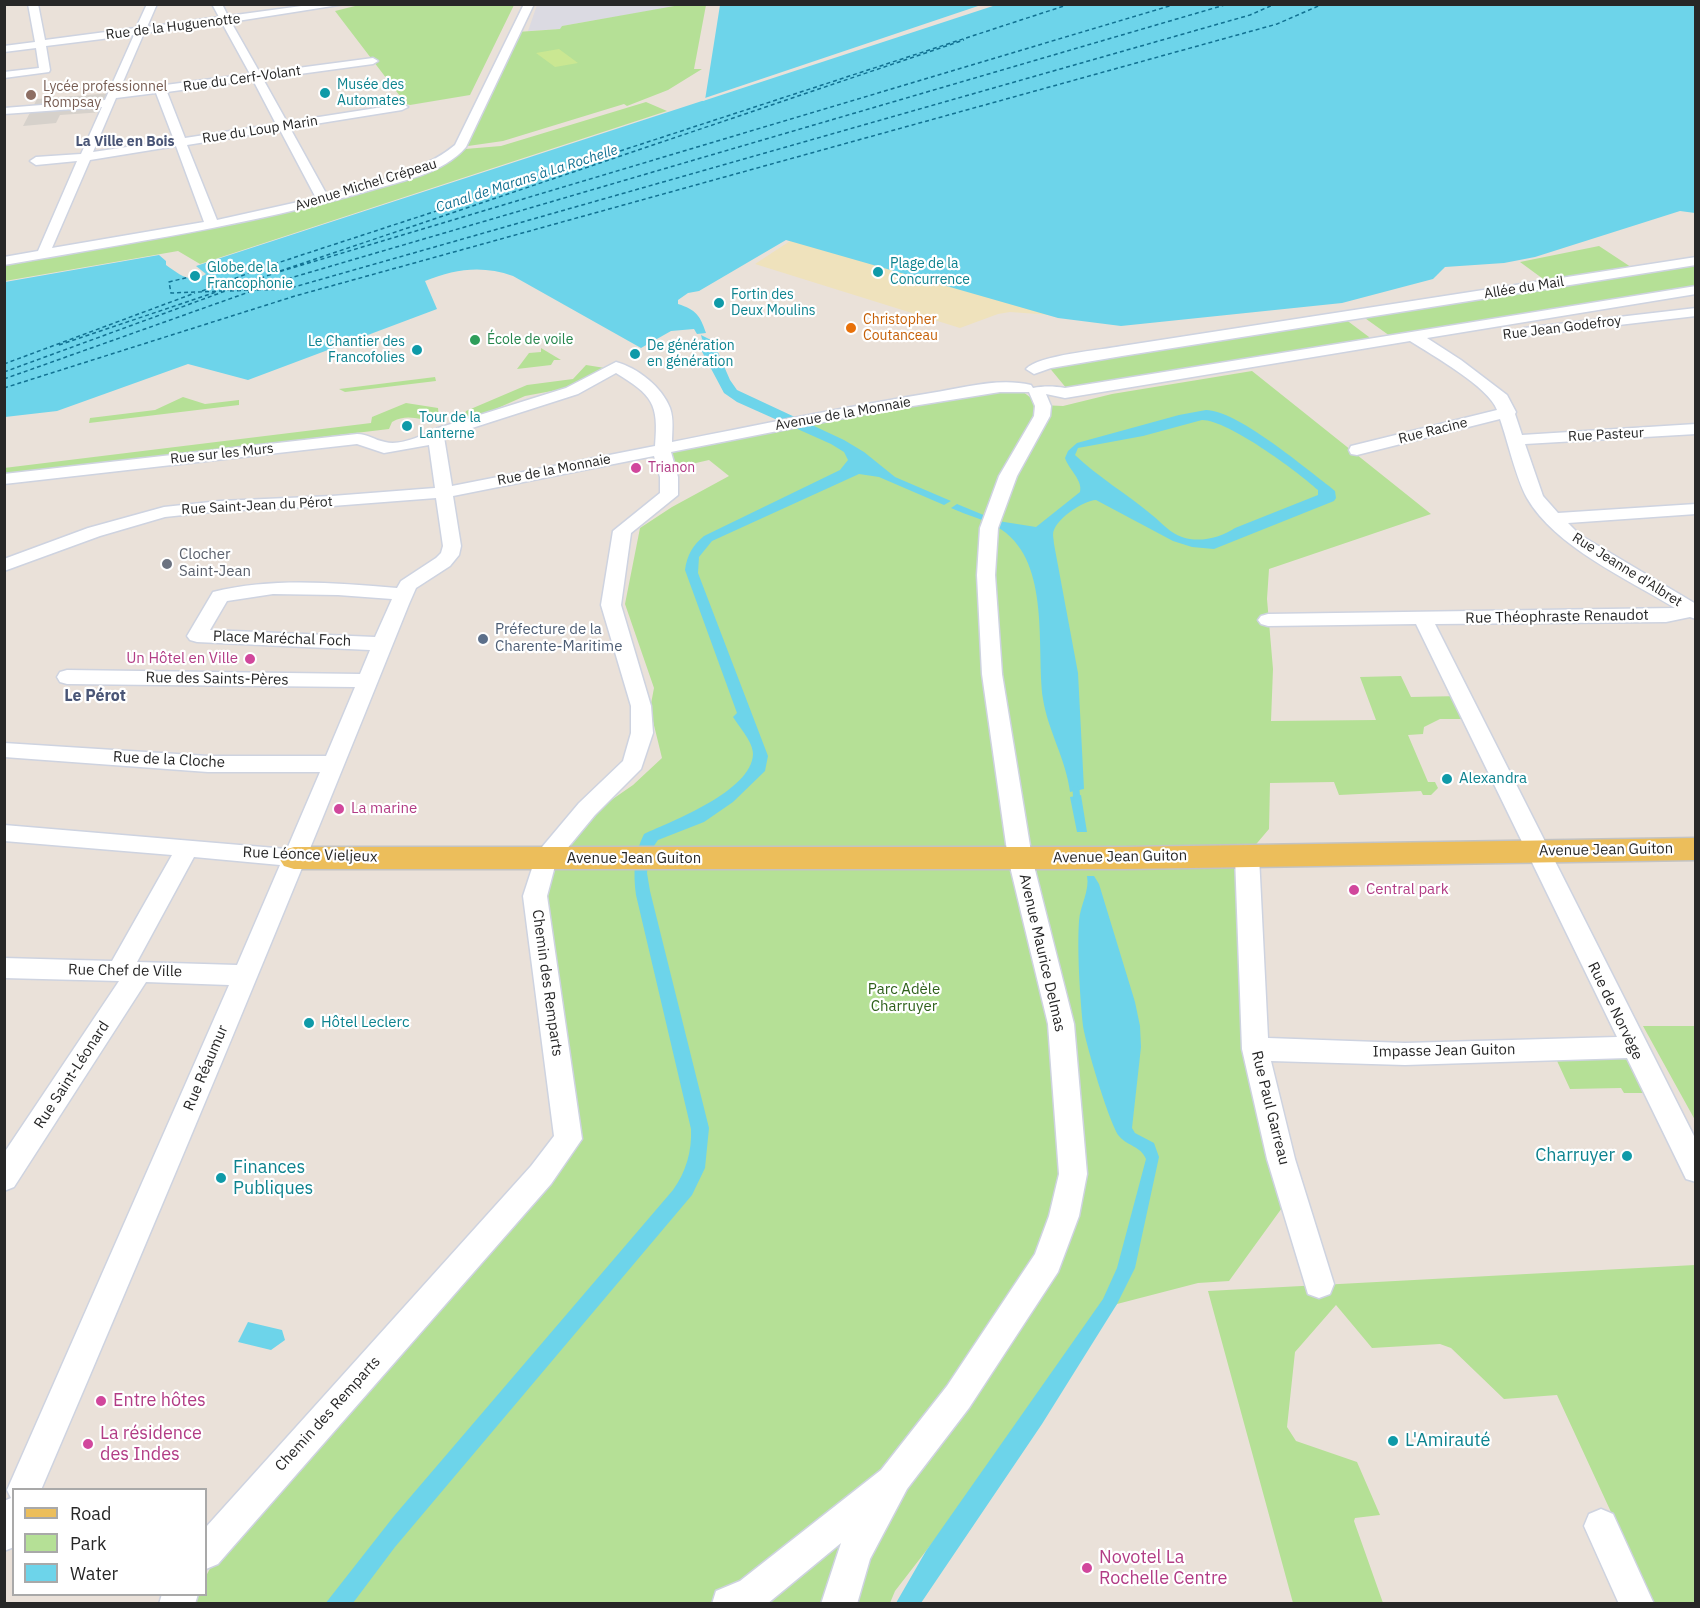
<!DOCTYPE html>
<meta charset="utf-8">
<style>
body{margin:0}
#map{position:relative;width:1700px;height:1608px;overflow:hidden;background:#eae1d9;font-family:"IBM Plex Sans",sans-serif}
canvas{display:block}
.frame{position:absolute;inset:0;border:6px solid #272727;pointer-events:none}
.legend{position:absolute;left:12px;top:1488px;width:195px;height:108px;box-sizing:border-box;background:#fff;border:2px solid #a9a9a9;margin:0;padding:8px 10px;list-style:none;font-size:18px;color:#272727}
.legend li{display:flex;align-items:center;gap:12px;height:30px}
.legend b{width:30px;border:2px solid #a9a9a9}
</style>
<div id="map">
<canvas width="1700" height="1608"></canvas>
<div class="frame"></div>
<ul class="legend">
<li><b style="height:8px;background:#ecbe5b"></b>Road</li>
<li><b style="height:16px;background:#b5e096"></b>Park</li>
<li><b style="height:16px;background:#6dd4ea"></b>Water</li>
</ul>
</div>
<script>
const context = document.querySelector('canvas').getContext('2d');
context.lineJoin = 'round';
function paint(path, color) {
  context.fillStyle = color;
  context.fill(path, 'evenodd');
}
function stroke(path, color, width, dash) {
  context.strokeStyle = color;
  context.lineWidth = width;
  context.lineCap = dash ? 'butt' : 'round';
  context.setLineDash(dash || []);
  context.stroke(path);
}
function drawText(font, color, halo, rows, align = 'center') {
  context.font = font + ' "IBM Plex Sans",sans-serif';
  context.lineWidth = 4.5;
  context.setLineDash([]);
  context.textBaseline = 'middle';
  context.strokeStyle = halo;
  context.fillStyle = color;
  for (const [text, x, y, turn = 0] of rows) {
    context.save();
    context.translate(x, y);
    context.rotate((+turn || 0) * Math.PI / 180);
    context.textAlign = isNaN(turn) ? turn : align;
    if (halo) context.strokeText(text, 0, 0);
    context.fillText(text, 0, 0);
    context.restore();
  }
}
const industrial = new Path2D(`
 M537,5H685L562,26L561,29L528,31Z`);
const green = new Path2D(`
 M363,4L514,5L470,95L410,105L406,104L335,11Z
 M680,5H706L694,69H702L668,90L627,106L624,104L503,141L461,147L517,32L560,29L562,26Z
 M646,102L667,111L200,264L178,251L5,281V263L206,228L317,205L441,165L465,149L501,146Z
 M1599,246L1637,271L1550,284L1520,262Z
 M1695,263V287L1390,336L1362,316Z
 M1345,319L1369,337V340L1067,389L1048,366Z
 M541,348L561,360H554L551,365L517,369L529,353L541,352Z
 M586,365L605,368L573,387L525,396L482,415L464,417L466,411L527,385L573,379Z
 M1252,371L1431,514L1269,569L1267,599L1273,669L1271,721L1376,720L1360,677L1401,676L1411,697L1461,696L1472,719H1440L1424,727L1423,734L1408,735L1428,782H1435L1438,788L1431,795H1423L1421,791L1339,795L1334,782L1270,783L1269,829L1241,862L1287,1201L1229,1281L1198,1283L1117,1304L895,1591L890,1603L191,1604L195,1595L206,1594V1576L215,1559L580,1140L545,894L553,861L594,812L633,785L662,758L650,709L654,688L625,604L640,528L672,507L729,476L709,460L674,468L669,451L772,429L1001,390L1022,391L1040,405L1063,406L1112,394Z
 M435,377L436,381L345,392L339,389Z
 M183,397L205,404L239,400V405L89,423L90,418L155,410Z
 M406,403L438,408L439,420C422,422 409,412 392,422L389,429L5,475L4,468L371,423L372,417Z
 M1643,1026H1695V1120Z
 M1633,1047L1656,1093H1624L1621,1088L1570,1089L1552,1050Z
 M1695,1265V1603H1653L1557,1395L1504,1399L1451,1348L1440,1344L1372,1348L1336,1305L1295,1352L1287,1427L1296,1441L1357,1462L1380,1515L1355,1518L1354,1521L1383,1603H1293L1208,1291Z`);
const sand = new Path2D(`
 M816,224L1053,315L1010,312L998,314L960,328L755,264Z`);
const pitch = new Path2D(`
 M559,49L578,63L555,67L536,53Z`);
const plaza = new Path2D(`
 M112,93L104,112L60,115L56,123L23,126L37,99Z`);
const water = new Path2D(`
 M720,5H1695V213L1680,211L1535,257L1504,263L1445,267L1433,279L1342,303L1121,326L1058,318L786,240L699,291L688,293L678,300V304C696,310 700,315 706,333L697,334L694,329L671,331L641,348L513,276C482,265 455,269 425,281L437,309L248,380L188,364L57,411L5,417V282L159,255L166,261V265C179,274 191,285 206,274L196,266L705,100Z
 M701,335L713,341L730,380L737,390L844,440L864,452L895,477L951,501L944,505L879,477L859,474L712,541L699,557L698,573L768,756L765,771L733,802L704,822L658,840L649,853L647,873L650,891L709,1128L705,1168L692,1195L395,1547L353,1603L325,1604L394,1516L673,1190C686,1172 692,1151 691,1129L636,895C633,873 634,854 644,834C672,821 752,791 753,754C753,742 740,728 733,717L737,713L685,570C687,555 693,545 704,536L840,470L848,460L844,452L831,444L737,402L724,393L699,346L703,343Z
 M1206,410C1236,410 1303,466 1329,486L1335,491L1336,498L1334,501L1214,549L1192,547L1173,541L1096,500C1083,501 1059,517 1054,530C1052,534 1054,540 1054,544L1078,673L1084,789L1070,792C1066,759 1048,731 1043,699C1036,648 1051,564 1002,530C990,521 966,515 951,508L957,504L998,521L1036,527L1080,492C1083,480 1069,470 1065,458L1068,451L1077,443L1179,415ZM1202,420C1228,420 1297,471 1318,490V495L1235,528C1220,538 1199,543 1182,537C1170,533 1162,523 1152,515C1127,494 1098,477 1075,455L1078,448L1143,436Z
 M1081,795L1087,832H1077L1070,797Z
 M1087,876H1094L1099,884L1135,1002L1140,1026L1141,1047L1132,1128L1135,1133L1154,1143L1159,1157L1135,1268L1117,1304L1042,1424L921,1603H896L926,1551L1103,1299L1117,1268L1146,1159C1141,1146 1127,1146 1119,1136C1109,1122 1086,1045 1083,1026C1080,997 1077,950 1079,921C1080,906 1090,890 1087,876Z
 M248,1322L282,1330L285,1340L271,1350L238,1342Z`);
const pier = new Path2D(`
 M981,5H996L703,101L699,100Z`);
const stream = new Path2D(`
 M1076,790L1077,802`);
const ferry = new Path2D(`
 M280,271L964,40
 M193,276L169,282L171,293L222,291
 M223,290L259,278
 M257,290L287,289L1250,15L1275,4
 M202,291L265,267L1070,4
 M230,291L252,290
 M59,345L216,292
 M4,364L195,293
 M4,372L272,274L1176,4
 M4,379L280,281L1228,4
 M4,388L295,296L1277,24L1323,4`);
const minor = new Path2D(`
 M28,4H38L45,40L136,28L147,4H157L147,27L219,17L212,4H222L228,16L316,4H345L231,22L260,73L373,58L378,61L373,64L263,79L287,122L402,104L408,107L402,110L290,128L327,195C370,183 420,174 455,145L524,4H534L466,147C444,173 402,181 371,190C252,225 128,243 4,265V257L38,251L77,161L36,165L30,161L36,157L81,154L102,107L4,114V108L105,100L134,35L46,46L50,70L49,72L4,78V72L39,68L36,48L4,52V46L35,42ZM222,23L250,74L119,91L144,33ZM253,80L276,124L185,138L167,92ZM156,93L174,140L93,152L116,98ZM280,130L316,198L217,220L187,145ZM176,146L204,222L52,248L90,160Z
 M1696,257V265L1122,356L1051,368L1034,374L1026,369C1038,355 1102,350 1122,346Z
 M1696,286V294L1427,338L1461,360L1507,395L1516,412L1515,414L1522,435L1696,424V434L1525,444L1543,496L1558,513L1696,504V514L1568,523L1580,535L1696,604V619L1690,617L1666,622L1435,624L1696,1140V1182L1686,1179L1627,1058L1405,1065L1271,1061L1295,1159L1334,1284L1330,1294L1319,1298L1308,1294L1267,1159L1242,1049L1235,856L1239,850L1247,847L1255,850L1259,856L1268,1038L1405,1043L1617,1037L1416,624L1268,626L1261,624L1258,620L1261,616L1268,614L1675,608C1629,580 1554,546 1527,498C1516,478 1508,442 1500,419L1357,455L1351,454L1349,450L1351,446L1497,410C1489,387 1432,355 1410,341L1065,398L1046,394L1051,406L1050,416L1017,476L998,528L995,575L1002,674L1032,858L1074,1024L1087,1174L1079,1216L1058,1272L969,1408L907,1489L870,1559L857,1604H821L841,1543L767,1604H712L716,1591L740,1581L881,1470L947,1386L1035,1254L1049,1216L1059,1174L1048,1024L1008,858L982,674L977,575L980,528L999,476L1034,416L1035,406L1029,392H1000L869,413L671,452L678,477V495L631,533L621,605L651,706L653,733L641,769L595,815L556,862L547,896L582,1139L551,1184L218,1564L206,1569V1527L531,1166L554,1136L523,896L537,853L579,803L623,761L631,733V706L601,605L613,531L660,493V477L654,456L453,496L461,546L459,555L450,566L416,588L409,604C290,901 167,1196 41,1490H14V1547L4,1551V1501L11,1498L7,1490L229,985L146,982L14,1187L4,1191V1153L119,981L4,978V958L112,961L172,855L4,841V825L287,849L320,772H208L4,757V743L208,756H326L355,687L67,684L60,682L57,677L60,672L67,670L360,674L370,650L197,642L190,640L187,636L213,592C273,577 336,583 397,588L401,581L436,558L441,553L443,546L436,498L332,506L220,511L165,517L100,536L4,571V559L88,528L164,507L220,501L332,496L435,488L429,445L384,453L357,444L4,484V474L357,434C368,434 374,440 385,442C400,446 422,436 435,429L566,388L616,362C638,368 662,387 670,408C674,419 672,431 672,442C758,425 844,407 931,393C963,388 999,377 1031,385L1033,388C1044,386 1053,386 1065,388ZM616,373C652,395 659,403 655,446L452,486L444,437L578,394ZM273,594L338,595L392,599L375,637L210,630L227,601ZM194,857L280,865L237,965L137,962Z
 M1696,308V316L1524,336L1517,332L1524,328Z
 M1601,1509L1613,1514L1654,1604H1619L1584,1526L1589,1514Z
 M162,1594H198L195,1604H159Z`);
const major = new Path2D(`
 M1696,838V860L1126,869H294L284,866L279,858L284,850L294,847H1126Z`);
const markers = [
 [325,93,6,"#0f9aa8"],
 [31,95,6,"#8d6e63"],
 [878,272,6,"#0f9aa8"],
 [195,276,6,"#0f9aa8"],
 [719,303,6,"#0f9aa8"],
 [851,328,6,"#e8710a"],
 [475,340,6,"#2e9e5b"],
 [417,350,6,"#0f9aa8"],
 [635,354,6,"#0f9aa8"],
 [407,426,6,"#0f9aa8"],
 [636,468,6,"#d1479c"],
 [167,564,6,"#6b7280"],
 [483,639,6,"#5c6f8a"],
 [250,659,6,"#d1479c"],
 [1447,779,6,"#0f9aa8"],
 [339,809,6,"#d1479c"],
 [1354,890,6,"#d1479c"],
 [309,1023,6,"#0f9aa8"],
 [1627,1156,6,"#0f9aa8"],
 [221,1178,6,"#0f9aa8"],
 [101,1401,6,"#d1479c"],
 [1393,1441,6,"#0f9aa8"],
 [88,1444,6,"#d1479c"],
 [1087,1568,6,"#d1479c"]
];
const farStreetnames = [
 ["Rue de la Huguenotte",173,27,-7],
 ["Rue du Cerf-Volant",242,79,-8],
 ["Rue du Loup Marin",260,130,-9],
 ["Avenue Michel Crépeau",366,185,-17],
 ["Allée du Mail",1524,288,-9],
 ["Rue Jean Godefroy",1562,328,-7],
 ["Avenue de la Monnaie",843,414,-10],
 ["Rue Racine",1433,431,-14],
 ["Rue Pasteur",1606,435,-3],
 ["Rue sur les Murs",222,454,-6],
 ["Rue de la Monnaie",554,470,-11],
 ["Rue Saint-Jean du Pérot",257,506,-3],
 ["Rue Jeanne d'Albret",1627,570,32]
];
const farCulturenames = [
 ["Musée des",337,85],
 ["Automates",337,101],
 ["Plage de la",890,264],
 ["Concurrence",890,280],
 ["Globe de la",207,268],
 ["Francophonie",207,284],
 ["Fortin des",731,295],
 ["Deux Moulins",731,311],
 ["Le Chantier des",405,342,"right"],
 ["Francofolies",405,358,"right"],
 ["De génération",647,346],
 ["en génération",647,362],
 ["Tour de la",419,418],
 ["Lanterne",419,434]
];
const farEducationnames = [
 ["Lycée professionnel",43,87],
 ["Rompsay",43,103]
];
const farNeighbourhoodnames = [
 ["La Ville en Bois",125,142]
];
const farWaternames = [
 ["Canal de Marans à La Rochelle",527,179,-18]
];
const farFoodnames = [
 ["Christopher",863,320],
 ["Coutanceau",863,336]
];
const farLeisurenames = [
 ["École de voile",487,340]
];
const farHotelnames = [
 ["Trianon",648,468]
];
const worshipNames = [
 ["Clocher",179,555],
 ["Saint-Jean",179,572]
];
const streetNames = [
 ["Rue Théophraste Renaudot",1557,617,-1],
 ["Place Maréchal Foch",282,639,2],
 ["Rue des Saints-Pères",217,679,1],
 ["Rue de la Cloche",169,760,3],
 ["Avenue Jean Guiton",1606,850,-1],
 ["Rue Léonce Vieljeux",310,855,2],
 ["Avenue Jean Guiton",1120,857,-1],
 ["Avenue Jean Guiton",634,859],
 ["Avenue Maurice Delmas",1042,953,77],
 ["Rue Chef de Ville",125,971,1],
 ["Chemin des Remparts",547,983,82],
 ["Rue de Norvège",1615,1011,64],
 ["Impasse Jean Guiton",1444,1051,-1],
 ["Rue Réaumur",206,1068,-67],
 ["Rue Saint-Léonard",72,1075,-57],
 ["Rue Paul Garreau",1270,1108,76],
 ["Chemin des Remparts",328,1414,-48]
];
const serviceNames = [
 ["Préfecture de la",495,630],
 ["Charente-Maritime",495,647]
];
const hotelNames = [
 ["Un Hôtel en Ville",238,659,"right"],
 ["La marine",351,809],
 ["Central park",1366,890]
];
const cultureNames = [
 ["Alexandra",1459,779],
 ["Hôtel Leclerc",321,1023]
];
const parkNames = [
 ["Parc Adèle",904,990],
 ["Charruyer",904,1007]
];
const neighbourhoodNames = [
 ["Le Pérot",95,696]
];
const nearCulturenames = [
 ["Charruyer",1615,1156,"right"],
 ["Finances",233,1168],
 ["Publiques",233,1189],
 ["L'Amirauté",1405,1441]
];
const nearHotelnames = [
 ["Entre hôtes",113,1401],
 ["La résidence",100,1434],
 ["des Indes",100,1455],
 ["Novotel La",1099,1558],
 ["Rochelle Centre",1099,1579]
];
paint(industrial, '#dbdae2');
paint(green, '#b5e096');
paint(sand, '#efe2bc');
paint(pitch, '#cae792');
paint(plaza, '#d6d1cb');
paint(water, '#6dd4ea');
paint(pier, '#eae1d9');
stroke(stream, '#6dd4ea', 7);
stroke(ferry, '#117192', 1.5, [4, 3]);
stroke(minor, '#ced3e0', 3);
stroke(major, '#c3c3c3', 3);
paint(minor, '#fff');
paint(major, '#ecbe5b');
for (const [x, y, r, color] of markers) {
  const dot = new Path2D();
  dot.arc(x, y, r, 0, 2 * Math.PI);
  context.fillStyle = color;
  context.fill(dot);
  stroke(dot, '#fff', 2);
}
drawText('14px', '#272727', '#fff', farStreetnames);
drawText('14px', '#0d838f', '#fff', farCulturenames, 'left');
drawText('14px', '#785e54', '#fff', farEducationnames, 'left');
drawText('bold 14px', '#495576', '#fff', farNeighbourhoodnames);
drawText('italic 14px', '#117192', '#fff', farWaternames);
drawText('14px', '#c56008', '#fff', farFoodnames, 'left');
drawText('14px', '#27864d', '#fff', farLeisurenames, 'left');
drawText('14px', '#b23c85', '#fff', farHotelnames, 'left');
drawText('15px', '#5b616d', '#fff', worshipNames, 'left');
drawText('15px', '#272727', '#fff', streetNames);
drawText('15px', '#4e5e75', '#fff', serviceNames, 'left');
drawText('15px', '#b23c85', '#fff', hotelNames, 'left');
drawText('15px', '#0d838f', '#fff', cultureNames, 'left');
drawText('15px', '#2f611b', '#fff', parkNames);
drawText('bold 16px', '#495576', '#fff', neighbourhoodNames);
drawText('18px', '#0d838f', '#fff', nearCulturenames, 'left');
drawText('18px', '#b23c85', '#fff', nearHotelnames, 'left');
</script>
